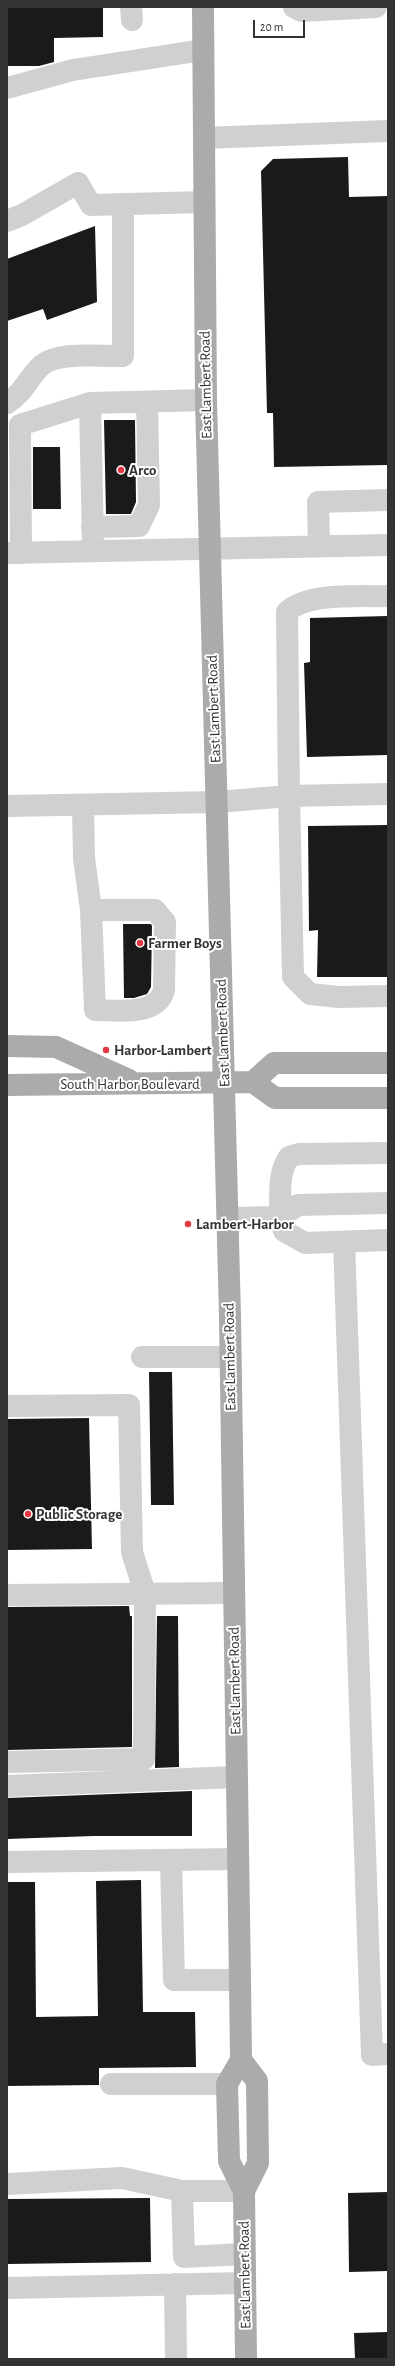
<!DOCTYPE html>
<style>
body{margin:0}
#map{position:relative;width:395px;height:2366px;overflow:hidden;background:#fff;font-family:"Alegreya Sans",sans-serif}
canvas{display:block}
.frame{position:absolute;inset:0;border:8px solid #333;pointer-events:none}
.scale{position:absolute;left:253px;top:20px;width:52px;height:18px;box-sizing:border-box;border:2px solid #333;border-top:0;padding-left:5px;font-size:12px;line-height:14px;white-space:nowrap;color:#333;-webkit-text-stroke:3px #fff;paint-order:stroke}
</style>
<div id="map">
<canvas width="395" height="2366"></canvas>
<div class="frame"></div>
<div class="scale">20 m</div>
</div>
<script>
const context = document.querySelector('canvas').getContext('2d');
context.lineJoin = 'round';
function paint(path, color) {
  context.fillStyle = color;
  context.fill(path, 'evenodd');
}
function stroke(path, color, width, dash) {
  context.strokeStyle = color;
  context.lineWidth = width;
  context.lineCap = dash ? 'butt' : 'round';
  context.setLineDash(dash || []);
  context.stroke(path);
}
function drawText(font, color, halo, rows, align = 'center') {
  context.font = font + ' "Alegreya Sans",sans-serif';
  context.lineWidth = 4;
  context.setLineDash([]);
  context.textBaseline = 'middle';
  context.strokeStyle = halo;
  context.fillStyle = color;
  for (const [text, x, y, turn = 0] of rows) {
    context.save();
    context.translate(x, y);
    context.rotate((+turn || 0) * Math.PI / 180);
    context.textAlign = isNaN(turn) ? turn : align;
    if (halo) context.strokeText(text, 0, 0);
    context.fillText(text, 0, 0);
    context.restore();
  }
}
const building = new Path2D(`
 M7,7H103V37L54,38V62L39,66H7Z
 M348,157L349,197L388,196V465L274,467L273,413H267L261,171L273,159Z
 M95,226L97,302L47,320L43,309L7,321V259Z
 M104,420H135L136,502L131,514H106Z
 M33,447H60L61,509H33Z
 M388,616V755L307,757L304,663L310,662V618Z
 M388,825V977H317L318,930L309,931L308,826Z
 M123,924H151L152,926L151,987L147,994L134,998H124Z
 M149,1372H172L174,1505H151Z
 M89,1418L92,1549L7,1550V1419Z
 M129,1606L130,1616H132V1747L7,1750V1607Z
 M157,1616H178L179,1767L155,1768Z
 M192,1791V1836H94L7,1839V1798Z
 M141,1880L143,2012H195L196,2067L99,2068V2085L7,2086V1882H35L36,2017L98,2016L96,1881Z
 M388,2192V2271L349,2272L348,2193Z
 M150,2198L151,2262L8,2264L7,2199Z
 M388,2332V2359H355L354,2333Z`);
const minor = new Path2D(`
 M131,7L132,20
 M294,7L301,11L376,7
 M7,88L73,70L203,50
 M204,138L388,131
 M7,221L22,215L78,183L91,205L204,202
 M7,403C25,392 28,377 42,365C59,351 101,357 123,356V204
 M90,403L93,542
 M92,527L139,526L149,505L147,402
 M319,546L318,502L388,500
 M7,553L388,545
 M21,553L20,425L90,403L206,400
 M388,596C359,597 308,592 287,612L289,796L388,794
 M83,805L84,858L91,910L95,1010C117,1010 157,1017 164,990L165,922L155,910H91
 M7,806L217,802L289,796L293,977L310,994L339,997L388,996
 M388,1153L299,1154L289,1157C277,1174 281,1197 280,1217L298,1205L388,1203
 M228,1218L280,1217L284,1231L305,1243L388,1240
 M344,1242L372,2055L388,2054
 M142,1357H230
 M7,1406L129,1405L132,1552L145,1593L144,1759L7,1762
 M7,1595L234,1593
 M7,1786L236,1777
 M171,1861L174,1980H240
 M7,1862L238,1859
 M111,2084H227
 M7,2184L122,2178L182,2191H244
 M182,2191L184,2257L244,2254
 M175,2284L176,2359
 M7,2288L245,2283`);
const major = new Path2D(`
 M203,7L206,400L230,1316L240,1980L241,2060L227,2084L229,2161L244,2191L246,2359
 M7,1046L56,1047L129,1080
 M253,1082L274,1063H388
 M7,1085L253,1082L275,1098H388
 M241,2060L257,2081L258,2163L244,2191`);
const markers = [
 [121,470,4,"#e63946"],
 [140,943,4,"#e63946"],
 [106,1050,4,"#e63946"],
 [188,1224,4,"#e63946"],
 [28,1514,4,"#e63946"]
];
const streetNames = [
 ["East Lambert Road",206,385,-91],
 ["East Lambert Road",214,709,-92],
 ["East Lambert Road",223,1033,-92],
 ["South Harbor Boulevard",130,1084],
 ["East Lambert Road",230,1357,-91],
 ["East Lambert Road",235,1681,-91],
 ["East Lambert Road",245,2275,-91]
];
const poiNames = [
 ["Arco",129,470],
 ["Farmer Boys",148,943],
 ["Harbor-Lambert",114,1050],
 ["Lambert-Harbor",196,1224],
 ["Public Storage",36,1514]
];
paint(building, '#1a1a1a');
stroke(minor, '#d0d0d0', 22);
stroke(major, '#ababab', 22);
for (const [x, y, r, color] of markers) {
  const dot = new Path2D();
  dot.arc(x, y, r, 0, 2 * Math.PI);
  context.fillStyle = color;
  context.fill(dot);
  stroke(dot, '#fff', 1.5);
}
drawText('15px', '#333', '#fff', streetNames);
drawText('bold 15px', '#333', '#fff', poiNames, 'left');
</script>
